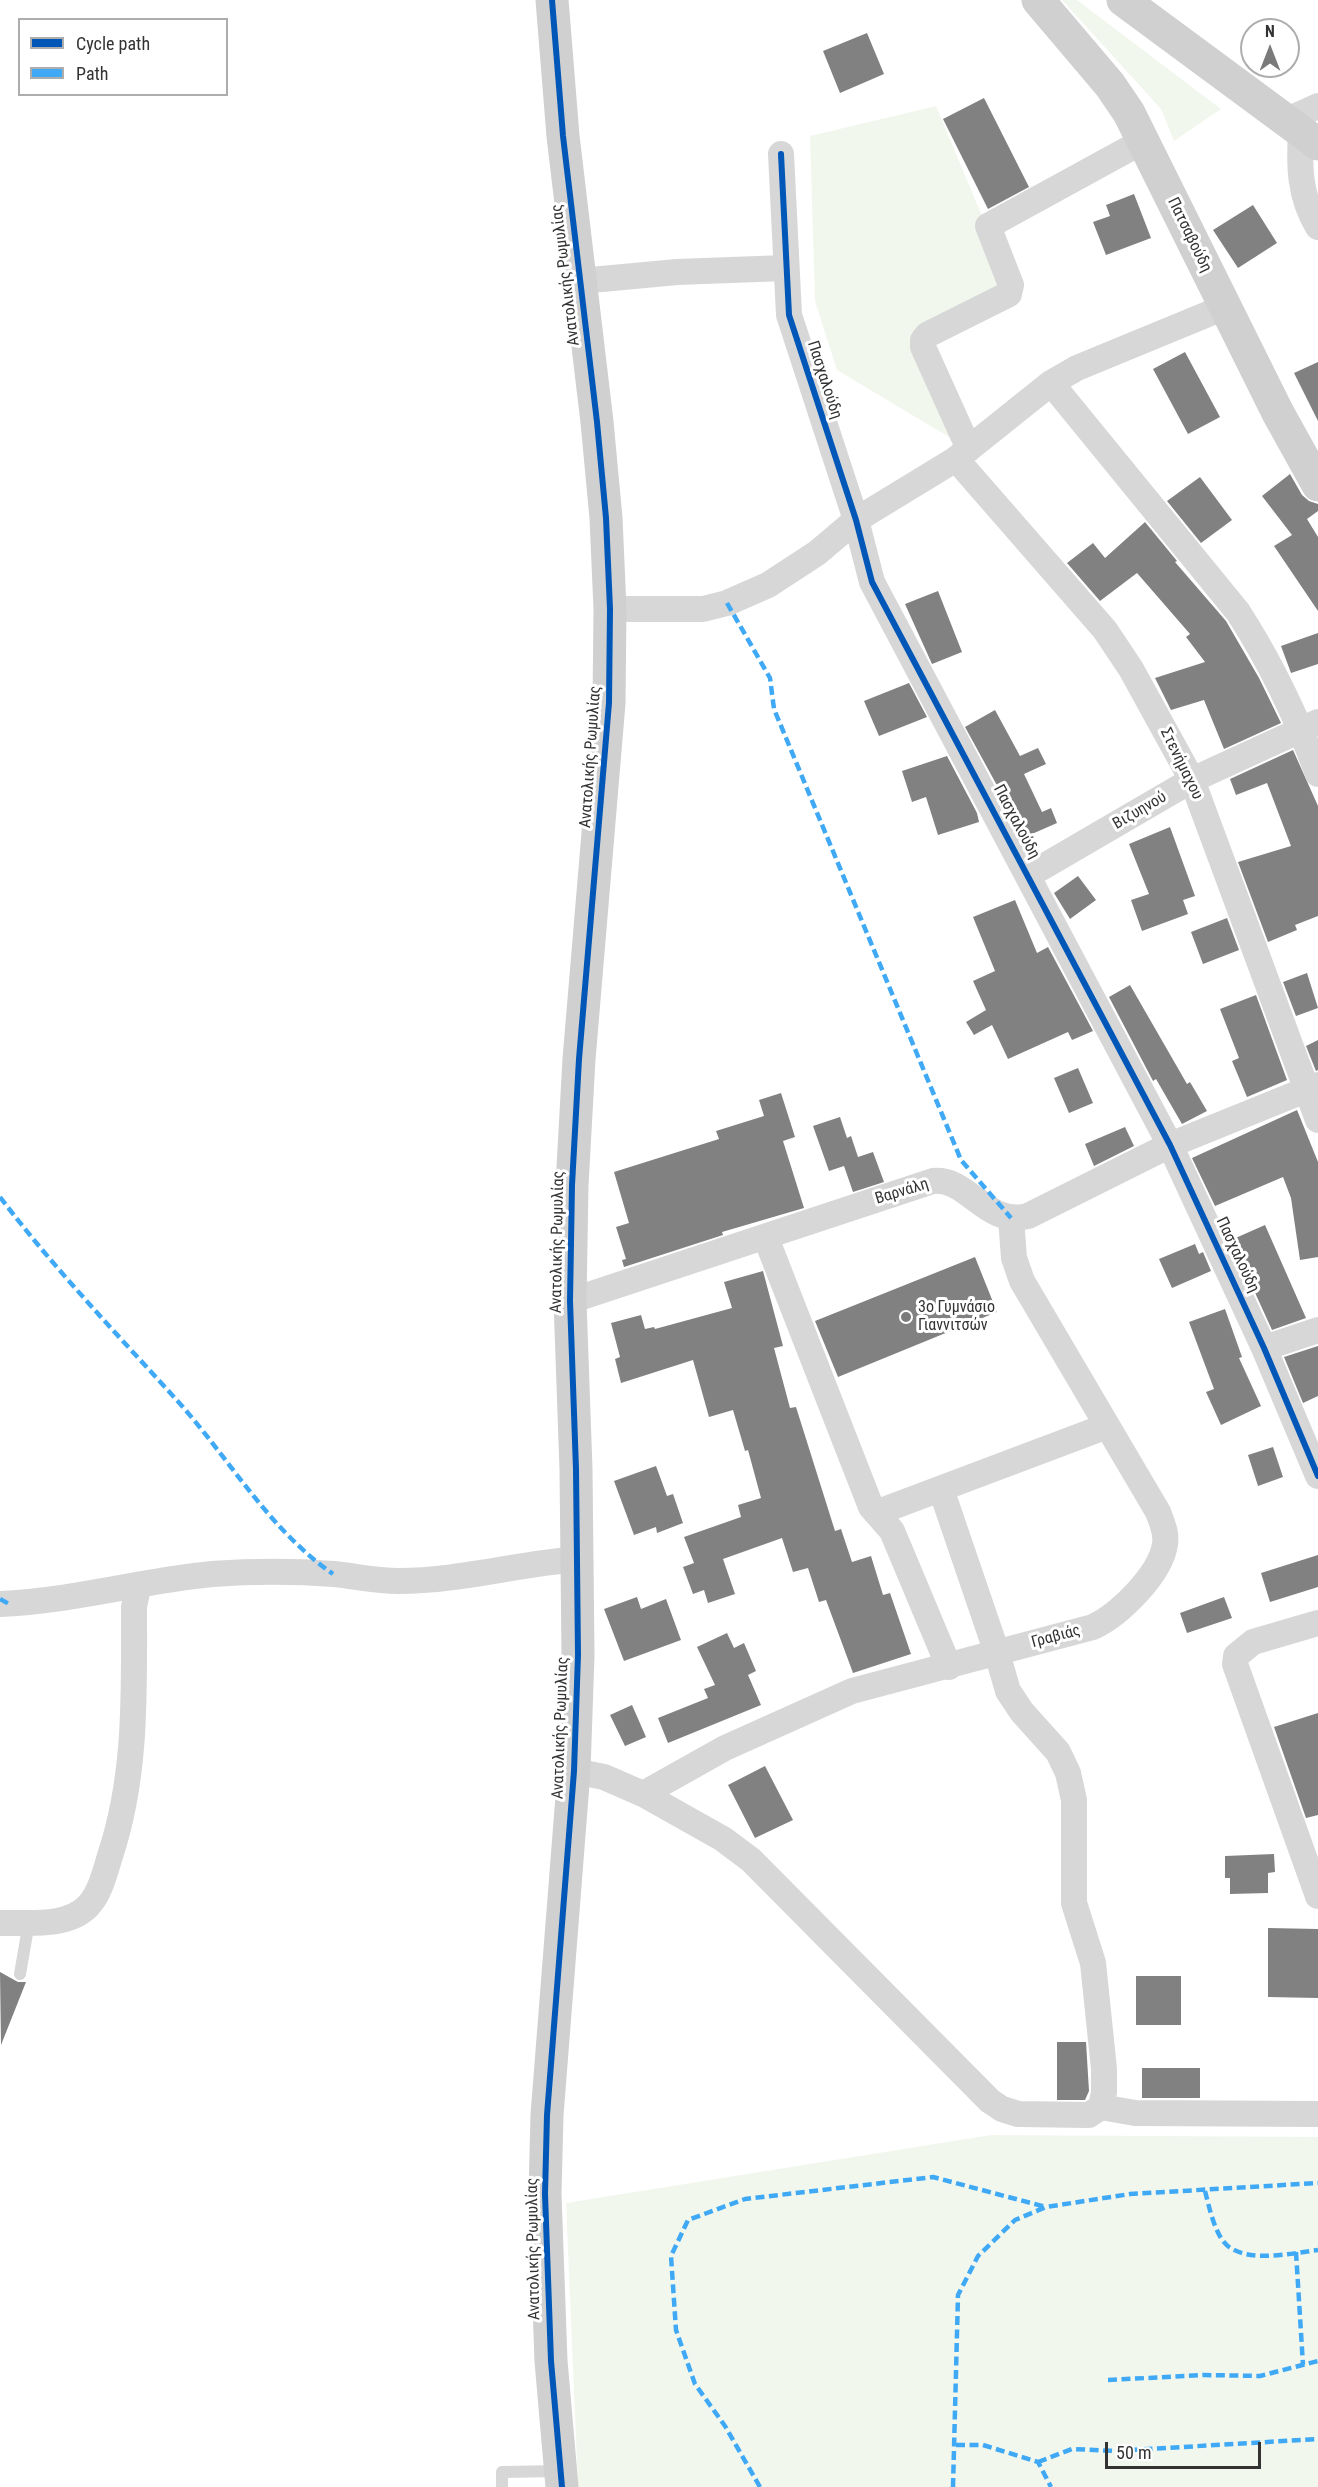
<!DOCTYPE html>
<meta charset="utf-8">
<style>
body{margin:0}
#map{position:relative;width:1318px;height:2487px;overflow:hidden;background:#fff;font-family:"Roboto Condensed",sans-serif}
canvas{display:block}
.legend{position:absolute;left:18px;top:18px;width:210px;height:78px;box-sizing:border-box;background:#fff;border:2px solid #adadad;margin:0;padding:8px 10px;list-style:none;font-size:18px;color:#333}
.legend li{display:flex;align-items:center;gap:12px;height:30px}
.legend b{width:30px;border:2px solid #adadad}
.north{position:absolute;left:1240px;top:18px;width:60px;height:60px;box-sizing:border-box;background:#fff;border:2px solid #adadad;border-radius:50%;rotate:0deg;font-size:16px;font-weight:700;line-height:24px;text-align:center;color:#333}
.north::after{content:'';display:block;margin:auto;width:21px;height:27px;background:#7a7a7a;clip-path:polygon(50% 0,100% 100%,50% 72%,0 100%)}
.scale{position:absolute;left:1105px;top:2442px;width:156px;height:27px;box-sizing:border-box;border:3px solid #333;border-top:0;padding-left:8px;font-size:18px;line-height:21px;white-space:nowrap;color:#333;-webkit-text-stroke:4px #fff;paint-order:stroke}
</style>
<div id="map">
<canvas width="1318" height="2487"></canvas>
<ul class="legend">
<li><b style="height:8px;background:#0057b8"></b>Cycle path</li>
<li><b style="height:8px;background:#3fa9f5"></b>Path</li>
</ul>
<div class="north">N</div>
<div class="scale">50 m</div>
</div>
<script>
const context = document.querySelector('canvas').getContext('2d');
context.lineJoin = 'round';
function paint(path, color) {
  context.fillStyle = color;
  context.fill(path, 'evenodd');
}
function stroke(path, color, width, dash) {
  context.strokeStyle = color;
  context.lineWidth = width;
  context.lineCap = dash ? 'butt' : 'round';
  context.setLineDash(dash || []);
  context.stroke(path);
}
function drawText(font, color, halo, rows, align = 'center') {
  context.font = font + ' "Roboto Condensed",sans-serif';
  context.lineWidth = 6;
  context.setLineDash([]);
  context.textBaseline = 'middle';
  context.strokeStyle = halo;
  context.fillStyle = color;
  for (const [text, x, y, turn = 0] of rows) {
    context.save();
    context.translate(x, y);
    context.rotate((+turn || 0) * Math.PI / 180);
    context.textAlign = isNaN(turn) ? turn : align;
    if (halo) context.strokeText(text, 0, 0);
    context.fillText(text, 0, 0);
    context.restore();
  }
}
const green = new Path2D(`
 M1062,0H1077L1221,109L1174,141L1161,109Z
 M936,106L1011,285L927,335L969,449L837,370L815,301L810,136Z
 M991,2135L1318,2137V2487H578L566,2203Z`);
const building = new Path2D(`
 M867,33L884,74L840,93L823,51Z
 M984,98L1029,187L988,209L943,119Z
 M1134,194L1151,238L1106,255L1093,222L1110,216L1106,205Z
 M1253,205L1277,243L1238,268L1213,230Z
 M1185,352L1220,417L1188,434L1153,369Z
 M1318,362V421L1294,373Z
 M1290,474L1302,495L1309,501L1318,504V511L1307,519L1318,537V611L1274,546L1292,535L1262,496Z
 M1200,477L1232,520L1201,543L1167,501Z
 M1145,522L1177,561L1175,562L1226,621L1259,678L1281,723L1224,749L1204,700L1171,710L1155,678L1205,662L1186,637L1190,634L1137,573L1100,601L1067,563L1093,543L1105,558Z
 M938,591L962,652L932,664L905,604Z
 M1318,633V664L1291,673L1281,646Z
 M909,683L927,717L879,736L864,701Z
 M995,710L1020,756L1038,748L1046,764L1024,774L1042,812L1051,808L1057,823L1025,837L1008,799L1005,800L965,727Z
 M1293,750L1318,806V916L1295,925L1297,930L1268,942L1238,862L1291,846L1267,783L1236,795L1230,779Z
 M947,756L977,813L979,822L938,835L926,797L912,802L902,771Z
 M1170,827L1195,896L1183,900L1188,914L1142,931L1131,900L1149,894L1129,844Z
 M1078,876L1096,900L1070,919L1054,893Z
 M1015,900L1037,953L1048,947L1093,1031L1072,1040L1068,1032L1008,1059L992,1025L974,1035L966,1022L986,1010L973,981L995,971L973,917Z
 M1227,918L1239,950L1203,964L1191,932Z
 M1307,973L1318,1008L1296,1016L1283,982Z
 M1130,985L1187,1084L1190,1082L1207,1111L1182,1124L1156,1079L1153,1081L1109,997Z
 M1256,995L1287,1080L1247,1097L1232,1061L1239,1058L1220,1009Z
 M1318,1040V1070L1316,1071L1306,1046Z
 M1078,1068L1093,1103L1069,1113L1054,1078Z
 M781,1093L795,1137L783,1141L804,1208L722,1232L723,1235L624,1267L622,1260L626,1259L616,1227L629,1223L614,1172L719,1139L716,1131L764,1116L759,1100Z
 M1297,1110L1318,1162V1257L1300,1260L1291,1198L1283,1177L1215,1206L1192,1158Z
 M840,1117L847,1138L851,1136L858,1157L873,1152L884,1182L853,1192L844,1166L829,1171L813,1126Z
 M1125,1127L1134,1146L1094,1166L1085,1144Z
 M1265,1225L1306,1318L1272,1330L1231,1240Z
 M1195,1244L1199,1254L1203,1252L1211,1271L1172,1288L1159,1259Z
 M975,1257L997,1312L838,1377L815,1321Z
 M763,1271L783,1346L774,1348L790,1408L796,1407L835,1531L841,1529L852,1562L871,1556L883,1595L890,1593L911,1654L853,1673L826,1600L819,1602L808,1568L793,1572L782,1538L723,1559L735,1594L708,1603L704,1590L693,1594L683,1567L694,1563L684,1537L741,1517L738,1505L761,1498L748,1450L745,1451L733,1410L709,1417L693,1360L621,1383L615,1359L620,1357L611,1323L641,1315L645,1329L654,1327L655,1329L732,1308L724,1282Z
 M1225,1309L1242,1357L1239,1358L1261,1406L1221,1425L1206,1392L1214,1389L1189,1322Z
 M1318,1346V1396L1303,1403L1284,1357Z
 M1273,1447L1283,1477L1258,1486L1248,1455Z
 M656,1466L667,1496L673,1494L683,1523L657,1533L656,1527L634,1535L614,1481Z
 M1318,1555V1587L1270,1602L1261,1573Z
 M637,1597L641,1609L666,1599L681,1640L624,1661L604,1609Z
 M1224,1597L1232,1618L1187,1633L1180,1613Z
 M727,1633L734,1648L744,1643L756,1671L748,1675L761,1705L668,1743L658,1718L708,1698L704,1689L715,1685L697,1647Z
 M632,1705L646,1737L625,1746L610,1715Z
 M1318,1713V1815L1306,1818L1274,1727Z
 M765,1766L793,1820L755,1838L728,1785Z
 M1274,1854L1275,1872L1268,1873V1893L1230,1894V1878H1225V1856Z
 M1268,1928L1318,1929V1998L1268,1997Z
 M0,1972L18,1982H26L1,2045Z
 M1136,1976H1181V2025H1136Z
 M1057,2042H1086L1089,2091L1085,2100H1057Z
 M1142,2068H1200V2098H1142Z`);
const lane = new Path2D(`
 M20,1974L29,1922
 M502,2487V2472L560,2471`);
const street = new Path2D(`
 M1287,120L1318,106
 M1301,130C1299,165 1299,196 1318,227
 M781,154L789,315L856,520L872,582L1170,1145L1264,1348L1318,1476
 M580,281L677,272L785,268
 M1051,383L1238,612C1271,663 1297,718 1318,774
 M969,449L923,347V340L927,335L1009,294L1011,285L988,226L1145,140
 M956,459L1105,630L1131,669L1192,780L1318,1120
 M610,609H703L727,603L768,585L817,553L856,520L956,459L1051,383L1077,368L1225,307
 M1029,875L1192,780L1318,722
 M766,1238L871,1507L892,1531L949,1667
 M570,1301L933,1181C968,1177 986,1227 1028,1216L1170,1145L1318,1085
 M1264,1348L1318,1330
 M876,1513L1107,1426
 M0,1604C72,1601 140,1581 212,1574C251,1571 295,1571 334,1574C355,1576 376,1581 398,1581C459,1581 517,1564 578,1559
 M1318,1623L1253,1642L1236,1656L1235,1664L1318,1896
 M574,1771L604,1777L643,1794L725,1748L852,1691L1093,1627C1119,1615 1161,1574 1165,1544C1167,1533 1162,1523 1158,1512L1022,1281L1014,1258L1011,1218
 M643,1794L723,1839L751,1860L990,2101L1002,2109L1018,2114L1089,2115L1101,2107L1104,2092V2069L1093,1963L1074,1903V1800L1068,1773L1058,1752L1022,1712L1008,1691L997,1653L941,1489
 M0,1923C27,1922 67,1928 88,1906C100,1894 105,1872 110,1856C137,1775 134,1692 134,1607L138,1587
 M1101,2107L1135,2113L1318,2114`);
const secondary = new Path2D(`
 M552,0L563,136L597,422L606,518L610,609L609,703L579,1059L572,1185L570,1301L576,1469L578,1655L574,1771L547,2115L545,2194L551,2361L562,2487
 M1038,0L1110,85L1129,113L1278,413L1318,485
 M1123,0L1318,144`);
const quiet = new Path2D(`
 M727,603L770,678L774,709L961,1160L1011,1218
 M0,1197C56,1271 120,1337 182,1406C232,1463 270,1530 333,1574
 M0,1599L9,1604
 M1205,2191C1209,2206 1215,2237 1229,2247C1252,2263 1292,2253 1318,2250
 M1296,2252L1303,2365
 M1108,2380L1204,2375L1260,2376L1318,2361
 M956,2445H983L1038,2462L1051,2487
 M1038,2462L1072,2449L1115,2451L1318,2439
 M760,2487L725,2426L695,2384L676,2330L671,2256L688,2220L745,2199L933,2177L1046,2207
 M953,2487L958,2295L978,2256L1015,2220L1046,2207L1130,2194L1318,2183`);
const cycleway = new Path2D(`
 M552,0L563,136L597,422L606,518L610,609L609,703L579,1059L572,1185L570,1301L576,1469L578,1655L574,1771L547,2115L545,2194L551,2361L562,2487
 M781,154L789,315L856,520L872,582L1170,1145L1264,1348L1318,1476`);
const markers = [
 [906,1317,6,"#7a7a7a"]
];
const streetNames = [
 ["Πατσαβούδη",1189,235,64],
 ["Ανατολικής Ρωμυλίας",566,275,-97],
 ["Πασχαλούδη",824,380,72],
 ["Ανατολικής Ρωμυλίας",591,757,-86],
 ["Στενήμαχου",1181,764,64],
 ["Βιζυηνού",1140,811,-30],
 ["Πασχαλούδη",1016,822,62],
 ["Βαρνάλη",902,1192,-17],
 ["Ανατολικής Ρωμυλίας",558,1242,-89],
 ["Πασχαλούδη",1237,1255,65],
 ["Γραβιάς",1056,1637,-15],
 ["Ανατολικής Ρωμυλίας",561,1728,-88],
 ["Ανατολικής Ρωμυλίας",534,2249,-91]
];
const poiNames = [
 ["3ο Γυμνάσιο",918,1308],
 ["Γιαννιτσών",918,1326]
];
paint(green, '#f2f7ee');
paint(building, '#818181');
stroke(lane, '#d7d7d7', 12);
stroke(street, '#d7d7d7', 26);
stroke(secondary, '#d0d0d0', 33);
stroke(quiet, '#3fa9f5', 4.5, [9, 4.5]);
stroke(cycleway, '#0057b8', 6);
for (const [x, y, r, color] of markers) {
  const dot = new Path2D();
  dot.arc(x, y, r, 0, 2 * Math.PI);
  context.fillStyle = color;
  context.fill(dot);
  stroke(dot, '#fff', 2);
}
drawText('16px', '#333', '#fff', streetNames);
drawText('16px', '#333', '#fff', poiNames, 'left');
</script>
